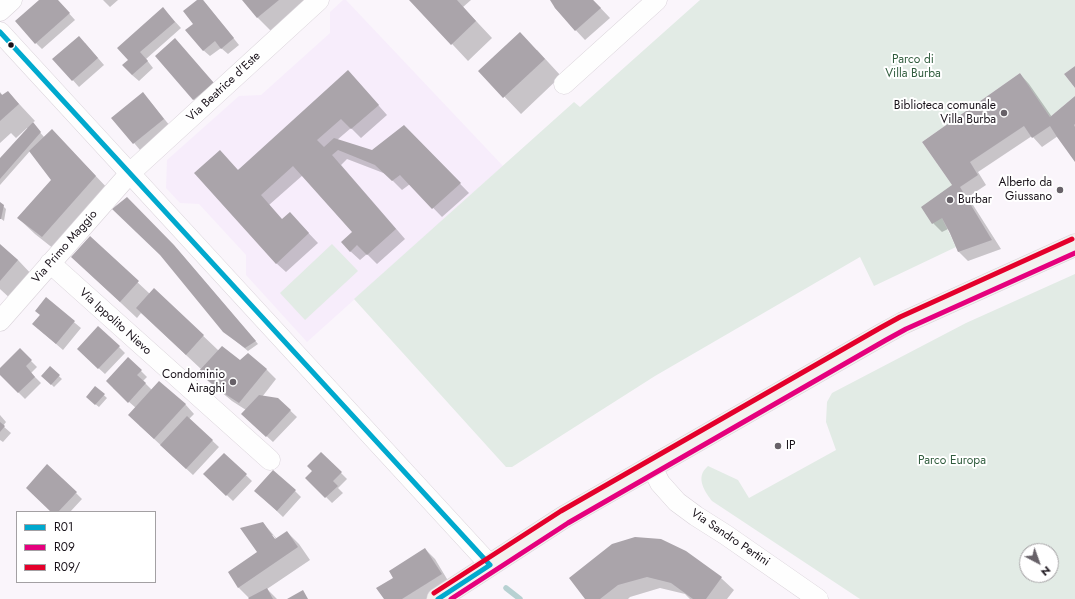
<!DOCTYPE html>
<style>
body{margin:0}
#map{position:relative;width:1075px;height:599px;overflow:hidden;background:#faf5fb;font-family:Jost,sans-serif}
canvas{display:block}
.legend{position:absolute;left:16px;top:511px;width:140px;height:72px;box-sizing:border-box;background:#fff;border:1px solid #a3a0a3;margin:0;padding:5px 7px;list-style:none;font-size:12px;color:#181119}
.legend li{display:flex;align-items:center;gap:8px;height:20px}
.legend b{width:20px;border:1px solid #a3a0a3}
.north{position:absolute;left:1019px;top:543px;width:40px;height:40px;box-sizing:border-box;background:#fff;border:1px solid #a3a0a3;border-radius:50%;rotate:139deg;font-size:11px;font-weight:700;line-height:16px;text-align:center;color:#181119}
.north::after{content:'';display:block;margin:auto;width:14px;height:18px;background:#676168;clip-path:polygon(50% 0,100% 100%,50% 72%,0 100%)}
</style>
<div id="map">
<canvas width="1075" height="599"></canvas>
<ul class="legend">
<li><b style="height:5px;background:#00a9ce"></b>R01</li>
<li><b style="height:5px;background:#e5007d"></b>R09</li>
<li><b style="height:5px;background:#e4002b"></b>R09/</li>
</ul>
<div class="north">N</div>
</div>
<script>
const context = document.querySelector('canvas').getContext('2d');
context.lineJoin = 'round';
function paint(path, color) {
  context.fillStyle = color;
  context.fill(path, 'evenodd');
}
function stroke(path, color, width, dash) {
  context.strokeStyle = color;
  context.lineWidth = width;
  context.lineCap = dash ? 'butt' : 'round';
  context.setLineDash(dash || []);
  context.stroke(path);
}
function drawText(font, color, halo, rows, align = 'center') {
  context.font = font + ' Jost,sans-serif';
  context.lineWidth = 4;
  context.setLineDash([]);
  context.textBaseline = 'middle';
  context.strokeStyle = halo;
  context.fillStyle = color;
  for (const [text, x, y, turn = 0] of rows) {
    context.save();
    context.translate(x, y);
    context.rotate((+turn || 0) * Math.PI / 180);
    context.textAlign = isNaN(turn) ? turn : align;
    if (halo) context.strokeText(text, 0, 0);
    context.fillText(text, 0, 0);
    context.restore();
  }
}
const education = new Path2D(`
 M343,0H346L503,166L307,342L246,275V255L199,204L180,203L166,188L167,160L239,96L261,95L330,33V12Z`);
const green = new Path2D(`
 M700,0H1075V66L1064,74L1075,88V96L1050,117L1020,73L922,142L952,185L942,218L956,247L874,286L860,257L655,376L512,467H506L354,299L574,102L580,107Z
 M332,244L358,271L305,320L280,293Z
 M1075,274V599H860L712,501C706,493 698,482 703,472C704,470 706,468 708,466L738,480L749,498L836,450L826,422L827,402L832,393L966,323ZM1027,551H1051V575H1027Z`);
const shadow = new Path2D(`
 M40,0H57L75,20L42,49L36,43Z
 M103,0H118L110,7Z
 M199,0H203L239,45L228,54L221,48L210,56L203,50L194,24Z
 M243,0H315L274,34L258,18Z
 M411,0H471L463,7L492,38L468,61Z
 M552,0H593L610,18L585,40L555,8Z
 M169,15L181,28L146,59L153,68L139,81L132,75L129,60Z
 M85,43L104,65L79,87L54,59Z
 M537,50L561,76L521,114L480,71Z
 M156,56L222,93L203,109L194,100Z
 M1020,74L1029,84L1052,117L1075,97V160L1058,136L1042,147L1032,136L978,172L986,185L968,197L1001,249L968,261L958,251L948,229L942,232L933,223L953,186Z
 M357,81L387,115L361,138L351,128L337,140L372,151L404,126L469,193L442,217L410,184L402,190L386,174L347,159L341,165L405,239L377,264L367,254L360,260L350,251L354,232L303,175L269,205L282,220L299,223L318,243L286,272L276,263L238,170Z
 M0,92L3,96L8,92L35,121L32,123L44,137L68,147L112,193L59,253L35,234L18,218L52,180L30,151L0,185V159L28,129L27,128L16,138L11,133L0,143Z
 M149,100L170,126L140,150L113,118Z
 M0,203L6,209L4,221L0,218Z
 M90,238L150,294L154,289L219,351L240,362L248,354L267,370L276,379L262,397L278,399L297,417L273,442L249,420L246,410L232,401L208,381L199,372L201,369L141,313L137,318L89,273Z
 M0,245L18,260L34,277L13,301L0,289Z
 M177,249L258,344L248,351L227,334Z
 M46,299L81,328L63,350L33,324L40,315Z
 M119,347L125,353L105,374L84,355Z
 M20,350L37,367L31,373L41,383L25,399L0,374V370Z
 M128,358L147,377L143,381L152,390L185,404L194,414L189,419L219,447L193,475L139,425L136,408L113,388Z
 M50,368L62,379L54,387L43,376Z
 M95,387L107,398L99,407L90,400Z
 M0,415L6,422L3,426L11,433L3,442L0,440Z
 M321,453L347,479L338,488L343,493L332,503L307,478L314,471Z
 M224,454L252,481L233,501L205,474Z
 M295,491L301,497L283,517L262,497Z
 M76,493L82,499L70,512H52Z
 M263,523L277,539L287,532L299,544L310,560L267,589L277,599H250L239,588L229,573L258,553ZM271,535H273L279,543Z
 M425,549L435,559L450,584L426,599H385L394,578Z
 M686,552L721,578L734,590L727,599H690L685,594L660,588L630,597L628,599H586Z`);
const stream = new Path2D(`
 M506,588L520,599`);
const building = new Path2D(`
 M39,0H58L70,13L35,44L15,21Z
 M197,0H203L234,38L221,49L215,41L203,51L185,30L193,24L183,11Z
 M242,0H279L257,18Z
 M409,0H457L476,21L451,45Z
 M550,0H593L601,8L575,31L555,8Z
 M163,7L175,22L140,52L148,61L132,75L122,65L128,60L117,48Z
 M520,32L545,59L503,98L478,71Z
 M79,36L98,58L72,81L52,59Z
 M175,38L214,83L193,100L155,56Z
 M1075,66V88L1064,74Z
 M348,70L379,105L351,129L341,119L317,140L324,147L334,138L372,150L404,125L461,183L432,209L400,175L392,181L375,165L338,150L332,155L396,229L367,255L357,245L350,252L341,242L352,232L293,166L261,195L282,219L290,212L309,233L276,264L194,173L220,150L238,170Z
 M1020,73L1050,117L1075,96V124L1074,125L1075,127V162L1057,137L1050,126L1032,138L1024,126L970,162L978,175L960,187L992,240L958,252L950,233L942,218L932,224L921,207L952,185L922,142Z
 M8,91L19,104L0,121V93L2,95Z
 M143,92L164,119L133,144L111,118Z
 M33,122L41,132L0,179V158Z
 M52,129L96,176L42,237L17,218L51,180L29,151Z
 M127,197L174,245L256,341L245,348L223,332L160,255L112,209Z
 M0,202L4,205L1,219H0Z
 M90,236L139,281L120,302L71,257Z
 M0,244L18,260L0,281Z
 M154,288L204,335L186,355L136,308Z
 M46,297L75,321L56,344L32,324L40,315L35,311Z
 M98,326L120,346L98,369L77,349Z
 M222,346L240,360L248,353L267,369L239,403L222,392L198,372Z
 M20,348L32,360L26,366L35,377L18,393L0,375V368Z
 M128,357L142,370L137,375L146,383L128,403L106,381Z
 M50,366L60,375L51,385L41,376Z
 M159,381L186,404L154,439L128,415Z
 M95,386L105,394L95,405L86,397Z
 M259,395L278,398L291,410L266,437L241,414Z
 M187,416L213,440L186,469L160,445Z
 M0,422L5,426L0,432Z
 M321,452L342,472L333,481L338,486L325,498L305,478L312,471L307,466Z
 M224,453L247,474L226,496L203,474Z
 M47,464L77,492L58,512H51L26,488Z
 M273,470L296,490L277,511L254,491Z
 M263,522L275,539L287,531L298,547L238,588L228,572L257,552L240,528Z
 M635,537L661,539L686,551L722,577L706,599H693L671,583L647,577L618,585L600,599H585L569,578L612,544Z
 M425,548L442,574L402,599H384L376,588L393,578L389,571Z
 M267,588L273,599H249L248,598Z
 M303,590L308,599H287Z`);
const minor = new Path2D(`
 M0,11L12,0
 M0,32L490,565
 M564,84L657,0
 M50,263L270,460
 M0,321L130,173L319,0
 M652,467L660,483L677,502L696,516L726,535L818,599`);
const secondary = new Path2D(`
 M438,599L564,517L883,334L903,323L1075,245`);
const bus1 = new Path2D(`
 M0,32L490,565L438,599`);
const bus2 = new Path2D(`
 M451,599L568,523L886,340L906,329L1075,253`);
const bus3 = new Path2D(`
 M434,593L561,511L880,328L900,317L1072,239`);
const markers = [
 [11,45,3.5,"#181119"],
 [1004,113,4,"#676168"],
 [1060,190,4,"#676168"],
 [950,200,4,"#676168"],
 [233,382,4,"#676168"],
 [778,446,4,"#676168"]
];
const parkNames = [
 ["Parco di",913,60],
 ["Villa Burba",913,74],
 ["Parco Europa",952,461]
];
const streetNames = [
 ["Via Beatrice d'Este",224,87,-43],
 ["Via Primo Maggio",65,247,-49],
 ["Via Ippolito Nievo",115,322,42],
 ["Via Sandro Pertini",730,538,34]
];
const poiNames = [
 ["Biblioteca comunale",996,106],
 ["Villa Burba",996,120],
 ["Alberto da",1052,183],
 ["Giussano",1052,197],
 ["Burbar",958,200,"left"],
 ["Condominio",225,375],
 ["Airaghi",225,389],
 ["IP",786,446,"left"]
];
paint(education, '#f7edfb');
paint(green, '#e2ebe5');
paint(shadow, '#0003');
stroke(stream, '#b7d1d2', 5.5);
paint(building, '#aaa4aa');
stroke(minor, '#d9d2d9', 21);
stroke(secondary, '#d9d2d9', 23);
stroke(minor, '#fefefe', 20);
stroke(secondary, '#f3f1ef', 22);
stroke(bus1, '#00a9ce', 5);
stroke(bus2, '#e5007d', 5);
stroke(bus3, '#e4002b', 5);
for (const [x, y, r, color] of markers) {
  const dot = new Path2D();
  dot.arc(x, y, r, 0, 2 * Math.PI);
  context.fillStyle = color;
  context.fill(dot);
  stroke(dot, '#fff', 1.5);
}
drawText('12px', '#315d3e', '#fff', parkNames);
drawText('12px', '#181119', '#fff', streetNames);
drawText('12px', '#181119', '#fff', poiNames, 'right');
</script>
